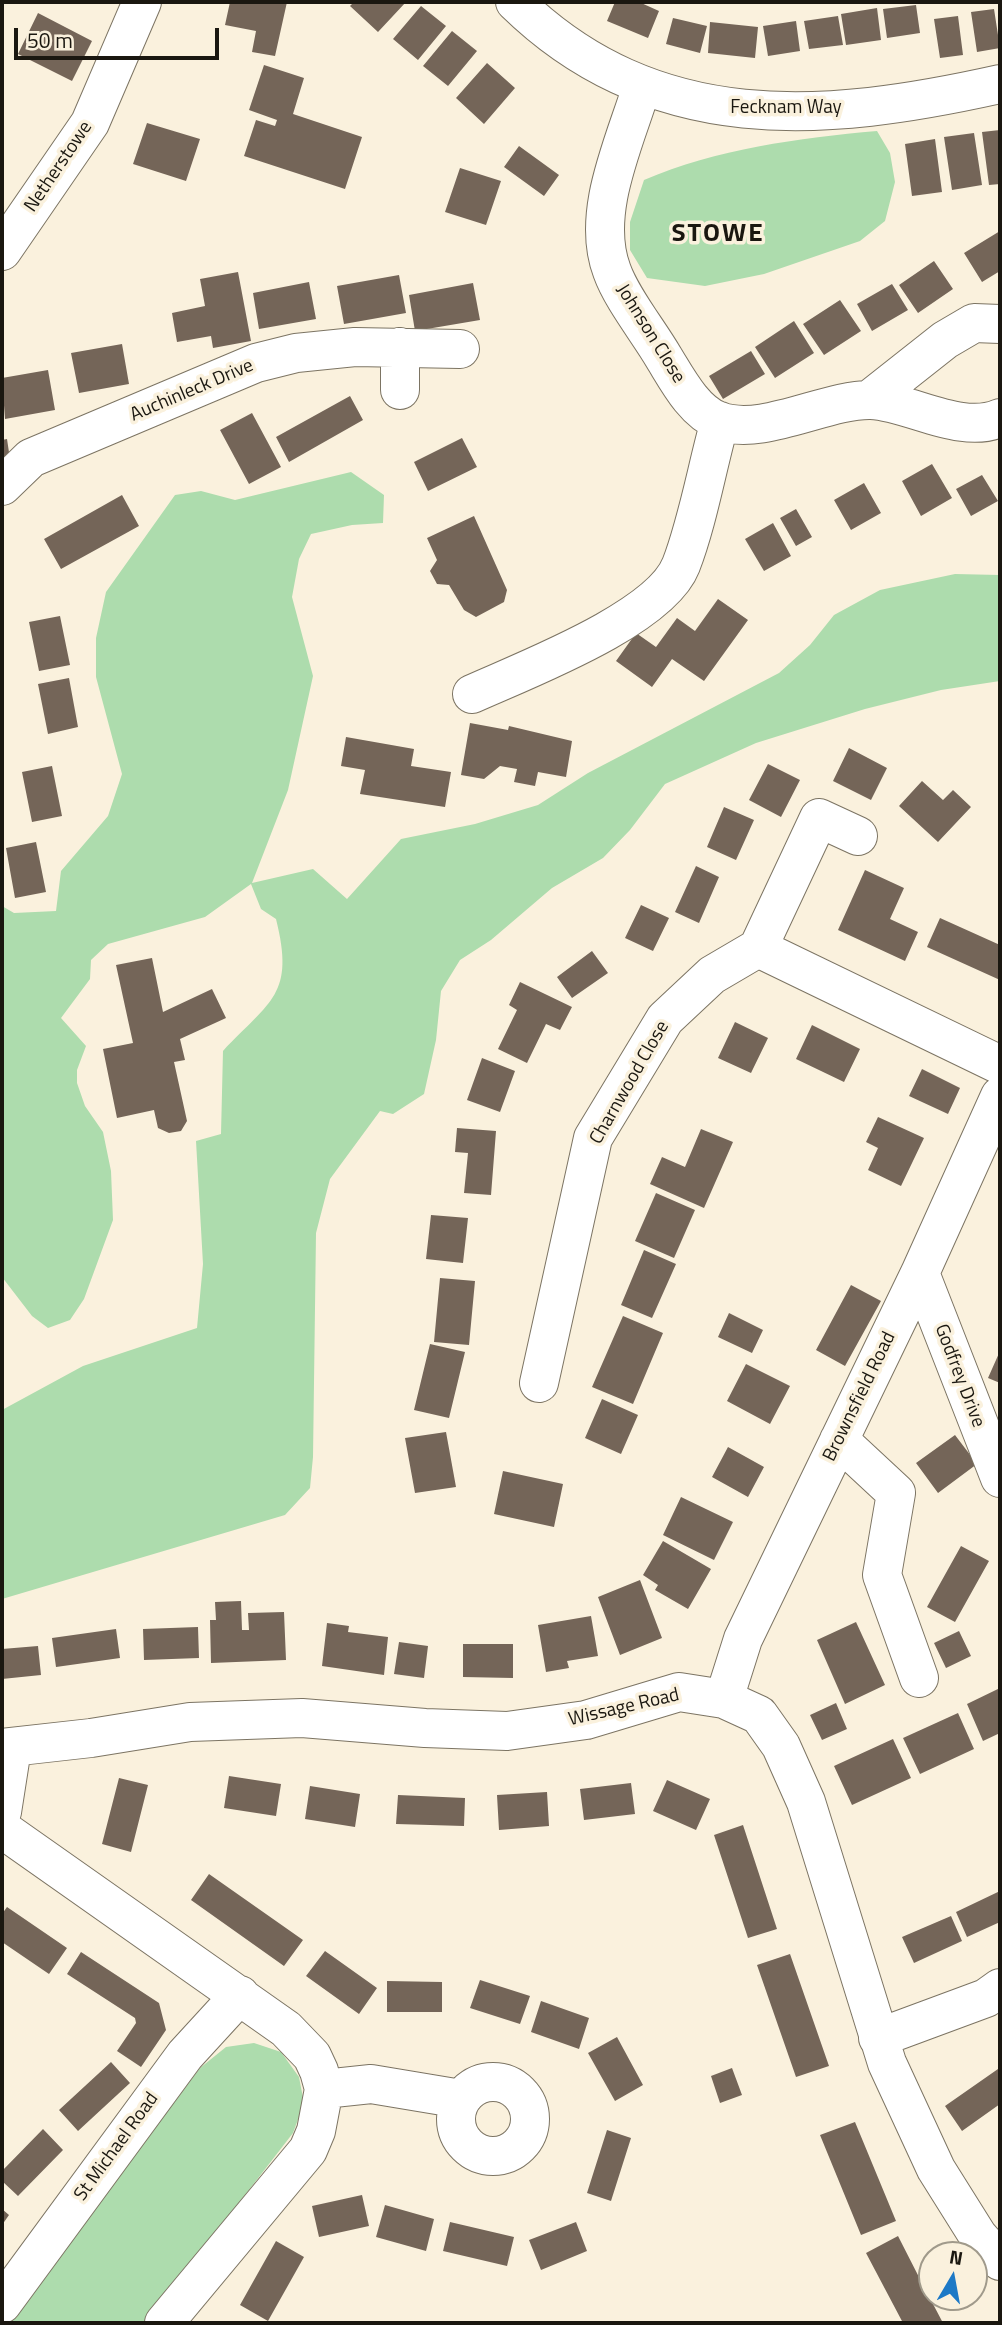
<!DOCTYPE html>
<style>
body{margin:0}
#map{position:relative;width:1002px;height:2325px;overflow:hidden;background:#faf1dd;font-family:"Titillium Web",sans-serif}
canvas{display:block}
.frame{position:absolute;inset:0;border:4px solid #1a1710;pointer-events:none}
.north{position:absolute;left:918px;top:2241px;width:70px;height:70px;box-sizing:border-box;background:#faf1dd;border:2px solid #a09a8b;border-radius:50%;rotate:10deg;font-size:19px;font-weight:700;line-height:28px;text-align:center;color:#1a1710}
.north::after{content:'';display:block;margin:auto;width:24px;height:32px;background:#1d79c6;clip-path:polygon(50% 0,100% 100%,50% 72%,0 100%)}
.scale{position:absolute;left:14px;top:28px;width:205px;height:32px;box-sizing:border-box;border:4px solid #1a1710;border-top:0;padding-left:9px;font-size:21px;line-height:24px;white-space:nowrap;color:#1a1710;-webkit-text-stroke:5px #faf1dd;paint-order:stroke}
</style>
<div id="map">
<canvas width="1002" height="2325"></canvas>
<div class="frame"></div>
<div class="north">N</div>
<div class="scale">50 m</div>
</div>
<script>
const context = document.querySelector('canvas').getContext('2d');
context.lineJoin = 'round';
function paint(path, color) {
  context.fillStyle = color;
  context.fill(path, 'evenodd');
}
function stroke(path, color, width, dash) {
  context.strokeStyle = color;
  context.lineWidth = width;
  context.lineCap = dash ? 'butt' : 'round';
  context.setLineDash(dash || []);
  context.stroke(path);
}
function drawText(font, color, halo, rows, align = 'center') {
  context.font = font + ' "Titillium Web",sans-serif';
  context.lineWidth = 7;
  context.setLineDash([]);
  context.textBaseline = 'middle';
  context.strokeStyle = halo;
  context.fillStyle = color;
  for (const [text, x, y, turn = 0] of rows) {
    context.save();
    context.translate(x, y);
    context.rotate((+turn || 0) * Math.PI / 180);
    context.textAlign = isNaN(turn) ? turn : align;
    if (halo) context.strokeText(text, 0, 0);
    context.fillText(text, 0, 0);
    context.restore();
  }
}
const green = new Path2D(`
 M877,131L890,153L895,182L885,221L860,241L764,274L705,286L647,278L630,250V222L644,180C716,149 799,138 877,131Z
 M351,472L384,495L383,523L352,525L311,534L299,559L292,597L313,676L288,790L252,883L313,869L347,899L401,839L475,824L538,805L588,773L779,673L810,645L834,615L880,590L955,574L1000,575V681L941,690L865,709L756,743L665,784L630,830L603,858L552,888L491,940L460,960L441,991L436,1040L424,1094L393,1114L380,1111L330,1179L316,1233L313,1457L310,1488L285,1515L2,1599V1410L83,1366L197,1328L203,1264L196,1141L221,1134L223,1051C271,1000 295,995 276,919L261,909L251,884L205,917L108,944L91,960L90,979L61,1018L86,1046L77,1070V1083L85,1106L103,1132L111,1171L113,1220L84,1299L70,1320L48,1328L32,1316L2,1277V906L14,913L56,911L61,871L108,816L122,774L96,677V638L106,592L175,495L201,491L235,500Z
 M254,2043L281,2052L299,2077L304,2103L293,2133L146,2323H9L200,2068L226,2047Z`);
const building = new Path2D(`
 M230,2H287L275,56L252,52L256,31L225,25Z
 M354,2H406L378,32L350,6Z
 M615,2H639L659,11L648,38L607,21Z
 M916,5L920,33L887,38L883,9Z
 M421,6L446,26L418,60L393,39Z
 M877,8L881,40L846,45L841,14Z
 M994,9L1000,48L977,52L971,12Z
 M38,13L92,41L72,81L18,54Z
 M838,16L843,45L809,49L804,21Z
 M958,16L963,55L940,58L934,19Z
 M673,18L707,26L700,53L666,44Z
 M796,21L800,51L768,56L763,26Z
 M710,22L758,27L755,58L708,53Z
 M452,31L477,51L448,86L423,66Z
 M487,63L515,88L484,124L456,98Z
 M264,65L304,78L293,114L362,137L345,189L244,156L256,120L275,126L277,120L249,110Z
 M147,123L200,139L186,181L133,164Z
 M1000,130V184L989,185L982,132Z
 M974,133L982,185L952,190L944,137Z
 M935,139L942,192L912,196L905,144Z
 M519,146L559,175L544,196L504,167Z
 M460,168L501,181L486,225L445,212Z
 M1000,231V271L982,282L964,253Z
 M934,261L953,289L918,313L899,285Z
 M238,272L251,341L213,348L211,336L177,342L172,313L205,306L200,279Z
 M399,275L406,313L344,324L337,286Z
 M309,282L316,319L259,329L253,293Z
 M473,283L480,320L415,331L409,295Z
 M892,284L908,310L872,331L857,304Z
 M840,300L861,331L824,355L803,324Z
 M794,321L814,353L775,378L755,347Z
 M122,344L129,384L79,393L71,353Z
 M751,351L765,374L723,399L709,376Z
 M48,370L55,410L5,419L2,378Z
 M350,396L363,420L289,462L276,437Z
 M252,413L281,467L249,484L220,430Z
 M462,438L477,467L428,491L414,462Z
 M7,439L10,459L2,460V440Z
 M932,464L952,498L921,516L902,481Z
 M982,475L998,501L971,516L956,489Z
 M864,483L881,513L851,530L834,500Z
 M122,495L139,526L61,569L44,539Z
 M796,509L812,537L796,546L780,518Z
 M474,516L507,590L504,602L476,617L464,610L449,585L437,584L430,571L437,560L427,538Z
 M773,523L791,556L764,571L745,539Z
 M718,599L748,620L704,681L672,659L652,687L616,661L636,633L656,647L677,618L695,631Z
 M60,616L70,665L39,671L29,622Z
 M69,678L78,727L48,734L38,684Z
 M470,723L508,730L509,726L572,741L566,777L538,772L535,786L514,782L517,769L500,766L484,779L461,775Z
 M346,737L414,749L411,766L451,772L445,807L360,794L365,770L341,766Z
 M849,748L887,768L871,800L833,781Z
 M768,764L800,780L781,817L749,800Z
 M52,766L62,816L32,822L22,772Z
 M922,781L943,800L953,790L971,807L938,842L899,806Z
 M724,807L754,820L736,860L707,847Z
 M36,842L46,892L15,898L6,848Z
 M696,866L719,877L699,923L675,912Z
 M865,870L904,888L890,919L918,932L905,961L838,930Z
 M641,905L669,918L653,951L625,938Z
 M940,918L1000,945V980L927,947Z
 M592,951L608,973L572,998L557,977Z
 M152,958L163,1012L212,989L226,1018L180,1039L185,1060L174,1062L187,1121L181,1131L169,1133L158,1128L154,1110L117,1118L103,1049L133,1043L116,965Z
 M520,982L572,1007L560,1030L546,1024L527,1063L498,1049L517,1010L509,1005Z
 M735,1022L768,1038L751,1073L718,1058Z
 M812,1025L860,1049L844,1082L796,1059Z
 M482,1058L515,1071L500,1112L467,1100Z
 M922,1069L960,1088L948,1114L909,1096Z
 M878,1117L924,1138L901,1186L868,1170L878,1148L866,1142Z
 M457,1128L496,1131L491,1195L464,1193L468,1153L455,1152Z
 M701,1129L733,1142L704,1208L650,1184L662,1157L685,1167Z
 M656,1193L695,1210L674,1258L635,1241Z
 M431,1215L468,1218L463,1263L426,1259Z
 M644,1250L676,1264L652,1318L621,1305Z
 M440,1278L475,1281L469,1345L434,1342Z
 M851,1285L881,1301L845,1366L816,1350Z
 M729,1313L763,1330L752,1353L718,1337Z
 M623,1316L663,1333L633,1404L592,1387Z
 M430,1344L465,1352L449,1418L414,1410Z
 M1000,1351V1383L988,1378Z
 M746,1364L790,1386L770,1424L727,1401Z
 M602,1399L638,1415L621,1454L585,1438Z
 M446,1432L456,1487L415,1493L405,1438Z
 M955,1435L977,1464L938,1493L916,1463Z
 M728,1447L764,1467L748,1497L712,1477Z
 M503,1471L563,1484L554,1527L494,1514Z
 M681,1497L733,1522L714,1560L663,1535Z
 M663,1541L711,1569L688,1609L655,1590L658,1585L643,1575Z
 M961,1546L989,1561L955,1622L927,1607Z
 M640,1580L662,1638L620,1655L598,1597Z
 M241,1601L242,1630H249L248,1613L284,1612L286,1660L211,1663L210,1620H216L215,1602Z
 M591,1616L598,1656L567,1661L569,1668L546,1672L538,1625Z
 M856,1622L885,1685L845,1704L817,1640Z
 M327,1623L349,1626L348,1632L388,1637L384,1675L322,1666Z
 M198,1627L199,1658L144,1660L143,1629Z
 M116,1629L120,1658L56,1667L52,1638Z
 M959,1631L971,1656L946,1668L934,1643Z
 M399,1642L428,1646L424,1678L394,1674Z
 M463,1644H513V1678L463,1677Z
 M38,1646L41,1675L2,1679V1649Z
 M1000,1688V1733L983,1741L967,1704Z
 M836,1703L847,1729L822,1740L810,1715Z
 M958,1713L974,1749L920,1774L903,1738Z
 M893,1739L911,1778L852,1805L834,1766Z
 M229,1776L281,1784L276,1816L224,1808Z
 M119,1778L148,1785L131,1852L102,1844Z
 M667,1780L710,1799L696,1830L653,1811Z
 M631,1783L635,1814L584,1820L580,1789Z
 M310,1786L360,1794L355,1827L305,1819Z
 M547,1792L549,1826L499,1830L497,1795Z
 M398,1795L465,1798L464,1826L396,1824Z
 M743,1825L777,1929L748,1938L714,1835Z
 M209,1874L303,1940L284,1966L191,1900Z
 M1000,1891V1922L967,1937L956,1912Z
 M7,1907L67,1948L49,1974L2,1942V1914Z
 M951,1916L962,1941L914,1963L902,1937Z
 M325,1951L377,1988L359,2014L306,1976Z
 M81,1952L159,2003L166,2030L141,2067L117,2051L136,2023L135,2018L67,1974Z
 M790,1954L829,2066L796,2077L757,1965Z
 M480,1980L530,1996L520,2024L470,2008Z
 M387,1981L442,1982V2012H387Z
 M541,2001L589,2018L579,2049L531,2032Z
 M617,2037L643,2085L615,2101L588,2053Z
 M111,2062L130,2083L78,2131L59,2110Z
 M732,2068L742,2095L720,2103L711,2076Z
 M998,2069L1000,2104L962,2131L945,2106Z
 M855,2122L896,2221L861,2235L820,2135Z
 M43,2129L63,2150L18,2196L2,2181V2171Z
 M607,2130L631,2138L611,2201L587,2193Z
 M362,2195L369,2226L319,2237L312,2206Z
 M385,2205L434,2219L426,2251L376,2237Z
 M2,2209L9,2215L2,2225Z
 M450,2222L514,2237L507,2266L443,2251Z
 M576,2222L587,2251L541,2270L529,2240Z
 M898,2236L924,2287L943,2323H903L866,2253Z
 M276,2241L304,2257L268,2321L240,2305Z`);
const minor = new Path2D(`
 M515,2C654,138 825,123 1000,84
 M642,86C625,142 590,213 612,271C622,299 649,332 664,358C677,379 694,412 719,421C763,437 826,399 871,400C911,402 961,435 1000,418
 M2,251L90,123L142,2
 M400,347V390
 M869,400L945,340L974,323L1000,324
 M2,486L31,458L256,363L296,353L355,347L460,349
 M472,694C525,670 660,619 681,565C698,521 707,467 720,421
 M758,948L819,818L858,836
 M920,1273L1000,1478
 M539,1383L593,1138L665,1019L712,975L758,948L1000,1065
 M839,1440L896,1493L882,1575L919,1678
 M724,1699L743,1639L920,1273L1000,1096
 M2,1748L91,1738L190,1722L302,1718L425,1728L507,1731L586,1720L679,1692L724,1699L759,1715L781,1746L806,1802L887,2063L936,2169L978,2236L1000,2261
 M2,1812L12,1748
 M2,1829L286,2029L312,2056L319,2071L324,2089L316,2131L308,2150L164,2323
 M878,2038L986,1998L1000,1988
 M456 2119a37 37 0 1 1 74 0a37 37 0 1 1-74 0Z
 M324,2089L371,2084L461,2099
 M2,2304L185,2055L240,1995`);
const streetNames = [
 ["Fecknam Way",786,108],
 ["Netherstowe",59,167,-56],
 ["Johnson Close",650,334,58],
 ["Auchinleck Drive",192,391,-23],
 ["Charnwood Close",630,1083,-60],
 ["Godfrey Drive",959,1376,69],
 ["Brownsfield Road",860,1397,-64],
 ["Wissage Road",624,1708,-13],
 ["St Michael Road",117,2147,-54]
];
const districtNames = [
 ["STOWE",718,235]
];
paint(green, '#addcad');
paint(building, '#746558');
stroke(minor, '#7c7463', 40);
stroke(minor, '#fff', 38);
drawText('19px', '#1a1710', '#faf1dd', streetNames);
context.letterSpacing = '2px';
drawText('bold 26px', '#1a1710', '#faf1dd', districtNames);
context.letterSpacing = '0px';
</script>
